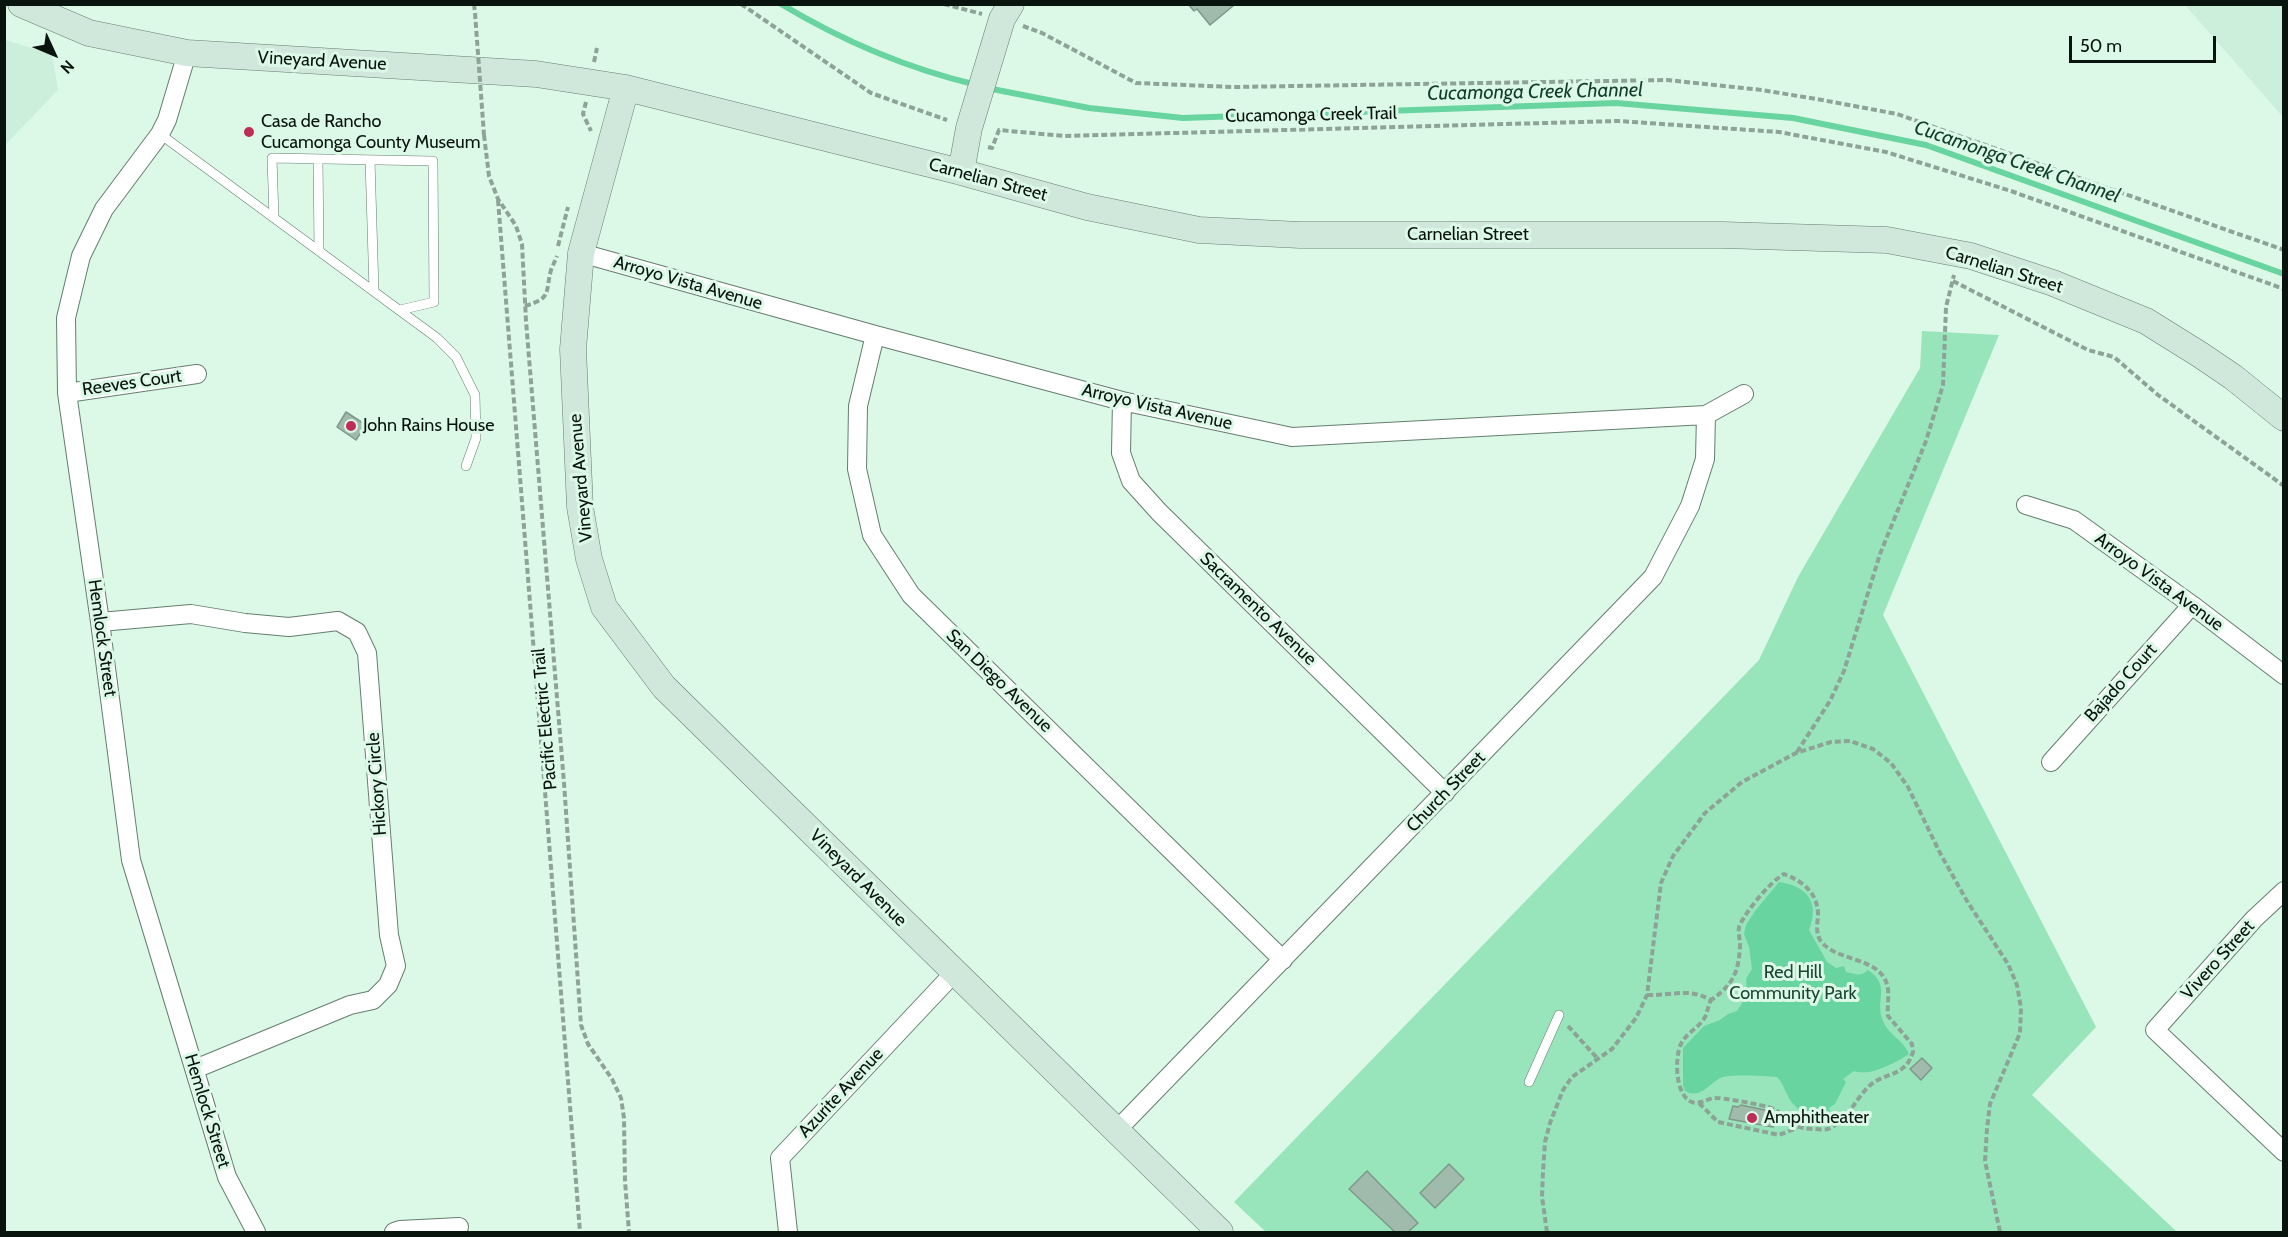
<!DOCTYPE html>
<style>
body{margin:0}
#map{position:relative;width:2288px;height:1237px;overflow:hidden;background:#dcf8e7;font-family:Cabin,sans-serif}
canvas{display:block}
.frame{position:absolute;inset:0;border:6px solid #0a140e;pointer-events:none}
.north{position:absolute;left:24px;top:24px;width:60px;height:60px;-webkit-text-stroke:4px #dcf8e7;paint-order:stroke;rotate:134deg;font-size:16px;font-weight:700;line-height:24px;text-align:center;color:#0a140e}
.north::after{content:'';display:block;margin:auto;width:21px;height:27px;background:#0a140e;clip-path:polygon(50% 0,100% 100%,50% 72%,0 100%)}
.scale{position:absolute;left:2069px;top:36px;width:147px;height:27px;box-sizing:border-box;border:3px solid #0a140e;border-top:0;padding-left:8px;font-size:18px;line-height:21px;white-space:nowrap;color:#0a140e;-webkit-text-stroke:4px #dcf8e7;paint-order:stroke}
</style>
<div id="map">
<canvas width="2288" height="1237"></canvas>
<div class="frame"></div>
<div class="north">N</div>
<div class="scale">50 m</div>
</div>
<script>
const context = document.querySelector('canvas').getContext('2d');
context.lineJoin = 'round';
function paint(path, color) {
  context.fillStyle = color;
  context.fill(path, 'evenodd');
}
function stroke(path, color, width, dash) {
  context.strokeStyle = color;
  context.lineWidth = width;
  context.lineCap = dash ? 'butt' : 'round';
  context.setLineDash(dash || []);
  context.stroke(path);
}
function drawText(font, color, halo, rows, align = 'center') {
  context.font = font + ' Cabin,sans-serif';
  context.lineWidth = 6;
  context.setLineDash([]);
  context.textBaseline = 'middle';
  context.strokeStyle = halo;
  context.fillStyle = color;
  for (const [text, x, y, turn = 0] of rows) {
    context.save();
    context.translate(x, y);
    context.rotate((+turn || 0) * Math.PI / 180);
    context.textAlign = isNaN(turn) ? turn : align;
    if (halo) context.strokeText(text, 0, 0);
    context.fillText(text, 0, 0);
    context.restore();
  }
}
const built = new Path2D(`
 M2185,5H2283V117Z
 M5,40L52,54L58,90L5,145Z`);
const green = new Path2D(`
 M1922,331L1999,335L1883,615L2096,1027L2032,1095L2177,1232H1266L1234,1202L1759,660L1798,577L1920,368Z`);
const water = new Path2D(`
 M1779,882C1807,886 1820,902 1809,930L1827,962L1836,968L1844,966L1846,972C1855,974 1861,977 1868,970C1892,986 1874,1001 1883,1021C1888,1035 1904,1040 1909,1054C1895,1063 1870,1077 1854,1071L1843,1079L1846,1082L1835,1104L1829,1108L1831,1114L1817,1120C1805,1114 1792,1107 1787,1094C1783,1087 1783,1083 1777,1077C1765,1076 1734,1074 1723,1077C1709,1082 1702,1100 1685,1091L1683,1085V1048L1704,1026L1720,1020L1728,1014L1737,1011L1744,1000L1747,993L1746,979L1752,969L1749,947L1744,934L1746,925L1755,911Z`);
const stream = new Path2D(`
 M781,4C841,40 909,69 977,85
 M987,88L1089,108L1183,118L1616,103L1793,118L1926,145L2284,274`);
const building = new Path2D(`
 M1188,4H1232L1233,6L1210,25L1197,9L1194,11Z
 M346,412L366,425L356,440L337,427Z
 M1922,1058L1932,1068L1921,1080L1910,1069Z
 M1741,1105L1765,1110L1767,1113L1775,1116L1773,1127L1729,1119L1733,1106L1738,1107Z
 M1449,1164L1464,1179L1435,1208L1420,1193Z
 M1367,1171L1418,1223L1408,1232H1395L1349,1189Z`);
const path = new Path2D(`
 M474,4L475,13
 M741,4L871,93L947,120
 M944,4L982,14
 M1023,26L1042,33L1136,83L1233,87L1667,80L1762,90L1822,100L1897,114L2284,250
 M594,62L597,48
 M586,102L583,114L591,131
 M484,135L489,176L498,199L516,226L522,244L526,321L564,783L581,1025L588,1044L612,1079L621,1098L624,1118L625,1181L629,1232
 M988,147L992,148L999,130L1064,136L1618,121L1779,132L1886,152L2011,191L2284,289
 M498,200L580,1232
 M558,246L568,207
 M1953,281L2088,350L2114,357L2158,395L2284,486
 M525,306C552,298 545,293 551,270C553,265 555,261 557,256
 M1797,752L1830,701L1844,671L1880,554L1926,441L1943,385L1946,307L1954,275
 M1647,995C1673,996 1687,987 1711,1000C1708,1005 1708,1011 1705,1017C1699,1028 1686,1033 1681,1044C1674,1058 1675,1100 1695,1103C1702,1103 1706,1100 1713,1098C1719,1097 1764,1105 1771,1108C1791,1116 1785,1128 1814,1129C1818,1129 1824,1130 1828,1129C1851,1120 1856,1093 1876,1081C1892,1072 1906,1074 1913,1052L1912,1044L1888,1016C1887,1007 1889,998 1888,989C1883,955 1837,964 1820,940C1815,931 1818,922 1818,913C1817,892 1802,881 1784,874C1770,882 1745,912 1739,927C1738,933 1740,939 1740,945C1739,972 1733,985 1711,1000
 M1568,1026L1598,1059
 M1699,1103L1718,1122L1779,1135L1797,1128
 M1547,1232L1542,1197L1543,1172L1545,1142L1550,1123L1563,1090L1572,1077L1612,1049L1636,1018L1647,995L1661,883L1673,856L1705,813L1742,782L1796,753L1831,742L1850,741L1873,749L1891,763L1908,787L1940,853L1967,901L2008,964L2017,985L2021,1008L2020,1033L1990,1104L1987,1129L1985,1161L2000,1232`);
const lane = new Path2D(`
 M160,134L437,338L456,357L475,395L476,438L466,466
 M318,159L319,250
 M370,160L374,291
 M274,218L272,158L433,161L434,302L400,310
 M1529,1082L1559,1015`);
const street = new Path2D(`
 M187,53L167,120L160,134L104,209L81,256L66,318L67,393L100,622L131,860L227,1177L256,1232
 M581,253L875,335L1122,401L1292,437L1706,415L1744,394
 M875,335L858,406L857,469L872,535L911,595L1283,960
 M67,393L197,374
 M1122,401L1121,453L1131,481L1159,512L1445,793
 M2026,505L2074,520L2192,605L2284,675
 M100,622L191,614L245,623L289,627L338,621L357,632L367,653L389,935L396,966L388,985L373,1000L350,1005L195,1069
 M2051,762L2192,605
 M2284,891L2254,919L2155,1030L2284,1152
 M1116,1131L1653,577L1690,506L1705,459L1706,415
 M394,1232L400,1230L459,1227
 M788,1232L780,1158L954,973`);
const secondary = new Path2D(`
 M21,4L89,33L187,53L536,74L626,88L961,172L1087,207L1199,230L1300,235H1723L1887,240L1971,256L2053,283L2146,321L2199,354L2233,377L2284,418
 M626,88L581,253L573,349L580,507L589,559L604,607L664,687L1220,1232
 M961,172L969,128L1002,19L1011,4`);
const pathBridge = new Path2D(`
 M475,13L484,135`);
const markers = [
 [249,132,6,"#bd2d55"],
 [351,426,6,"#bd2d55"],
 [1752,1118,6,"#bd2d55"]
];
const streetNames = [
 ["Vineyard Avenue",322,61,3],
 ["Cucamonga Creek Trail",1311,115,-1],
 ["Carnelian Street",988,180,15],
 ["Carnelian Street",1468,235],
 ["Carnelian Street",2004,270,17],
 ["Arroyo Vista Avenue",688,283,16],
 ["Reeves Court",132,383,-8],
 ["Arroyo Vista Avenue",1157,407,13],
 ["Vineyard Avenue",581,478,-95],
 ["Arroyo Vista Avenue",2159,582,36],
 ["Sacramento Avenue",1258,609,44],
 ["Hemlock Street",102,638,82],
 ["San Diego Avenue",999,681,44],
 ["Bajado Court",2121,683,-48],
 ["Pacific Electric Trail",545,719,-95],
 ["Hickory Circle",377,784,-94],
 ["Church Street",1446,792,-46],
 ["Vineyard Avenue",858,878,45],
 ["Vivero Street",2218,960,-48],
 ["Azurite Avenue",841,1093,-47],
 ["Hemlock Street",207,1111,73]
];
const poiNames = [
 ["Casa de Rancho",261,122],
 ["Cucamonga County Museum",261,143],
 ["John Rains House",363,426],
 ["Amphitheater",1764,1118]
];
const parkNames = [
 ["Red Hill",1793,973],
 ["Community Park",1793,994]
];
const waterNames = [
 ["Cucamonga Creek Channel",1535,92,-1],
 ["Cucamonga Creek Channel",2017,162,19]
];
paint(built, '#cbefda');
paint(green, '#98e5bb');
paint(water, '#68d49f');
stroke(stream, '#68d49f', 6);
paint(building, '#a0bbac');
stroke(building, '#7e9889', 1.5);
stroke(lane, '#657e6f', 10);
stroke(street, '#657e6f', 20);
stroke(secondary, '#657e6f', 27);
stroke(path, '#8da396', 4, [6, 3]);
stroke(lane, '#fff', 9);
stroke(street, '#fff', 18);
stroke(secondary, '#cfe8db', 26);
stroke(pathBridge, '#8da396', 4, [6, 3]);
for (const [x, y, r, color] of markers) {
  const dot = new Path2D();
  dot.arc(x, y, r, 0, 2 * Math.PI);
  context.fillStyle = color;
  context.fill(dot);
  stroke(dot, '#dcf8e7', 2);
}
drawText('18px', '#0a140e', '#dcf8e7', streetNames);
drawText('18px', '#0a140e', '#dcf8e7', poiNames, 'left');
drawText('18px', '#194630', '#dcf8e7', parkNames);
drawText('italic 20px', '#103e29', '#dcf8e7', waterNames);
</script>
